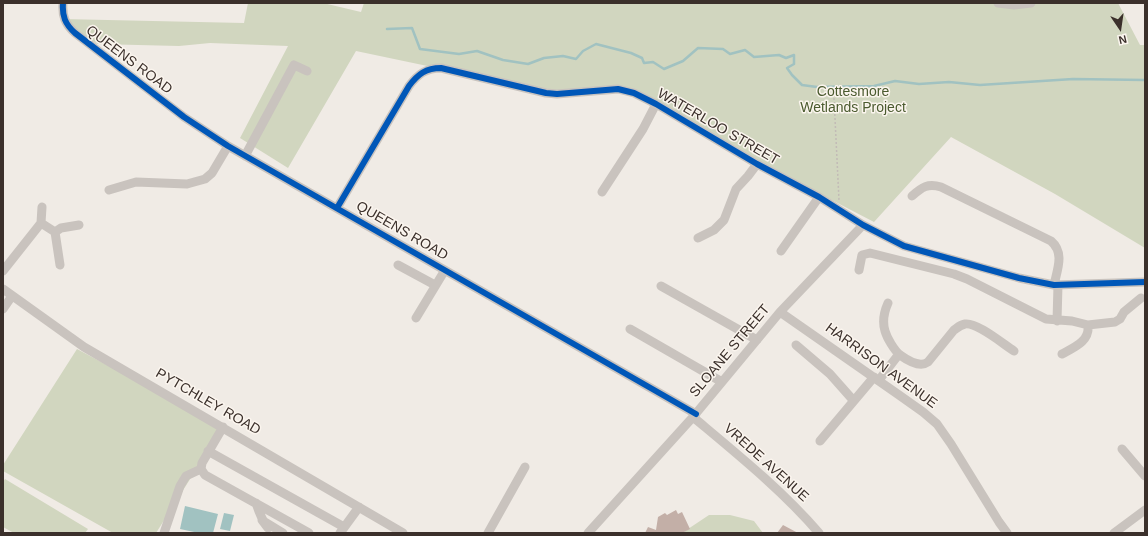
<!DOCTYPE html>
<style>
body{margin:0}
#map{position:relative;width:1148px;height:536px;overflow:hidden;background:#f0ebe5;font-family:Helvetica,sans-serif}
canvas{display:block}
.frame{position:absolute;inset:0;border:4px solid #3b302b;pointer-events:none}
.north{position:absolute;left:1100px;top:8px;width:40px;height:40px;-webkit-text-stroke:3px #fbf5ee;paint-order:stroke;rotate:167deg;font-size:11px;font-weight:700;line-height:16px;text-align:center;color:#3b302b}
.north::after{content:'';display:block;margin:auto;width:14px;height:18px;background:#3b302b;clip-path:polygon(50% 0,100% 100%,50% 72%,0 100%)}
</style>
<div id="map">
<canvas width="1148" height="536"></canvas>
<div class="frame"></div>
<div class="north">N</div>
</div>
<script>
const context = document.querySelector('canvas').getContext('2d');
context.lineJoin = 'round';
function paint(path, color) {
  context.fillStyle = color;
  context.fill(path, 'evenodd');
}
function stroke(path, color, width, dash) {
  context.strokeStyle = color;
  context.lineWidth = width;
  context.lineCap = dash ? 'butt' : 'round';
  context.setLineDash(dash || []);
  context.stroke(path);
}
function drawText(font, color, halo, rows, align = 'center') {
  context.font = font + ' Helvetica,sans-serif';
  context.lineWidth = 3;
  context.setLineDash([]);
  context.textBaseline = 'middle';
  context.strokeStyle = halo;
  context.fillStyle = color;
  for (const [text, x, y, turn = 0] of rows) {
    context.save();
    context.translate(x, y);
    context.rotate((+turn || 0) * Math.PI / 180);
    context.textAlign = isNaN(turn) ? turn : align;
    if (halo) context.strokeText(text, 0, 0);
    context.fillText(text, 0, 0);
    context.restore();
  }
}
const green = new Path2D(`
 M248,3H323L361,12L364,3H1118L1140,45H1145V248L1055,194L951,137L874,222L620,90L556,93L356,51L288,168L240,138L288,46L210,43L179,46L97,44L62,19L244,23Z
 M77,349L223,427L156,533H113L3,471V465Z
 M5,479L88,529L85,533H14L3,527V482Z
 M709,515H730L754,521L763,533H682Z`);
const water = new Path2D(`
 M185,506L218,514L213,533H199L180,529Z
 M224,513L234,515L230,531L220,529Z`);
const stream = new Path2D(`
 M387,29L412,28L420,49L459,54L477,51L503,60L528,64L544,58L563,56L576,59L583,51L596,44L631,53L642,58L644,63L653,62L664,69L683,61L698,48L723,49L730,54L745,50L754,57L779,55L786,58L794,55V64L787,68L792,75L802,85L817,87L874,86L895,81L919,84L949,82L980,85L1073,79L1145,80`);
const building = new Path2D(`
 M676,510L678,514L682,512L690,529L682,533H645L648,527L656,530L658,517L665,513L667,515Z
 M783,525L798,533H777Z`);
const path = new Path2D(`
 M834,98L839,200`);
const minor = new Path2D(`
 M63,3C62,16 65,24 75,33L184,117L228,146L696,414
 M998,3L1014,5L1031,3
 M245,156L294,65L307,71
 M109,190L136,182L187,184L205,179L212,173L228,146
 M602,192L643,129L656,104
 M912,196C922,187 928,183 941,187L1051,241C1065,253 1057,270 1054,285
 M337,208L409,86C418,74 426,68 441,68L546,93L557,94L618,89L634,93L656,104L757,164L819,197L863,225L904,246L1019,278L1054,285L1145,282
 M41,223L55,232L60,265
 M55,232L61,228L79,225
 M698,238L714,230L724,220L736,189L748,176L757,164
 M781,251L819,197
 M398,265L435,285
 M859,270L862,255L870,253L954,274L967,279L1046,319L1072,321L1088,325L1115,322L1120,319L1124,312L1141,298
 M3,271L41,223L42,207
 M661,286L757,340
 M3,289L84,347L403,533
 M888,303C884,312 882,321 885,331C887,338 894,350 900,355C907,360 920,368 928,362L954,330C957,328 960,325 965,324C977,322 1003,344 1014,351
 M3,309L12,296
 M780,312L899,395L923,412L937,424L951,444L999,522L1007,533
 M416,318L445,270
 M1057,321L1058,285
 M630,329L722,382
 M796,345L830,374L853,400
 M1062,354C1075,347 1090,341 1088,325
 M879,380L899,354
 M693,417C736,453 782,490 819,533
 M223,427L202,463L201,469L205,475L309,533
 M820,441L874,377
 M1122,449L1145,476
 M208,451L344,527
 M256,503C259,512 262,521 268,528L262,520
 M265,522L283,533
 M164,533L180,486L186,476L201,469
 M340,533L359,507
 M488,533L525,467
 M588,533L693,417L780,312L863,225
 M1114,533L1145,510`);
const cycleway = new Path2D(`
 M63,3C62,16 65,24 75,33L184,117L228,146L696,414
 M337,208L409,86C418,74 426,68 441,68L546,93L557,94L618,89L634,93L656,104L757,164L819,197L863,225L904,246L1019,278L1054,285L1145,282`);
const streetNames = [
 ["QUEENS ROAD",129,60,37],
 ["WATERLOO STREET",718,127,30],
 ["QUEENS ROAD",402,231,30],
 ["SLOANE STREET",730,351,-50],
 ["HARRISON AVENUE",881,366,36],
 ["PYTCHLEY ROAD",208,402,30],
 ["VREDE AVENUE",766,463,42]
];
const parkNames = [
 ["Cottesmore",853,92],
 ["Wetlands Project",853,108]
];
paint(green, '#d1d6bf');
paint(water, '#a1c2c1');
stroke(stream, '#a1c2c1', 2.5);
paint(building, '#c3afa7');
stroke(path, '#c2bbb6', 1.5, [2, 2]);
stroke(minor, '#c9c3be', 9);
stroke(cycleway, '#0057b8', 6);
drawText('14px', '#3b302b', '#fbf5ee', streetNames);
drawText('14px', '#4a5a2e', '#fbf5ee', parkNames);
</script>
